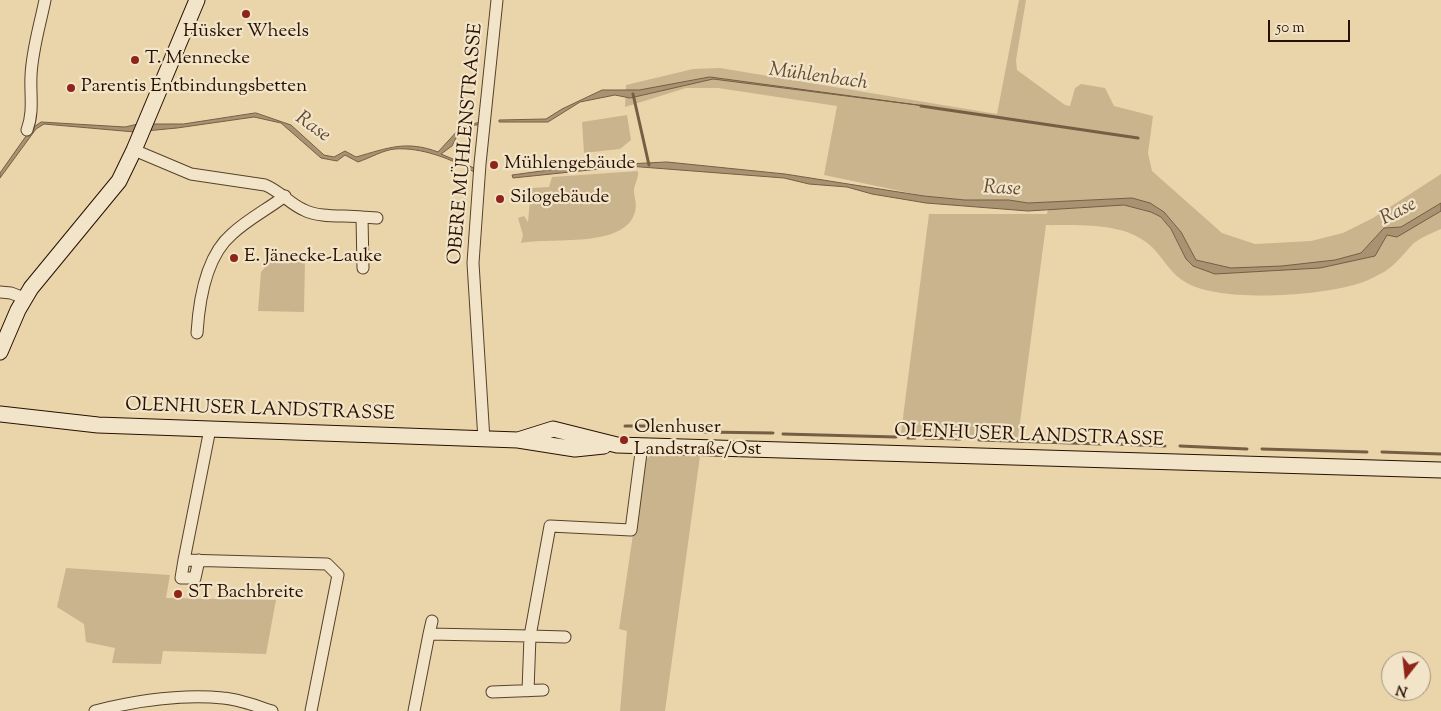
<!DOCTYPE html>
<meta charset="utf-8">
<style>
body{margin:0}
#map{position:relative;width:1441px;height:711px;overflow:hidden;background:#ead5ab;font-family:"Sorts Mill Goudy",serif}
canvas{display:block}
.north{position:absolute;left:1381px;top:651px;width:50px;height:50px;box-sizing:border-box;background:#f1e4c8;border:1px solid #a18f78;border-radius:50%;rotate:196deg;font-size:14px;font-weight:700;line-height:20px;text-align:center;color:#281000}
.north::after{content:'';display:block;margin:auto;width:18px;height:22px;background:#8f2418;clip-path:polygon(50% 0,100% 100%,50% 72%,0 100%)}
.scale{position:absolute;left:1268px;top:20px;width:82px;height:22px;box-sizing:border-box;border:2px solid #281000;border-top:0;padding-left:6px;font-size:15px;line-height:18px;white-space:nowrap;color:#281000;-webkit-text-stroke:4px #f1e4c8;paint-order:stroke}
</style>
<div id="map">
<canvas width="1441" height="711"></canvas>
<div class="north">N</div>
<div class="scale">50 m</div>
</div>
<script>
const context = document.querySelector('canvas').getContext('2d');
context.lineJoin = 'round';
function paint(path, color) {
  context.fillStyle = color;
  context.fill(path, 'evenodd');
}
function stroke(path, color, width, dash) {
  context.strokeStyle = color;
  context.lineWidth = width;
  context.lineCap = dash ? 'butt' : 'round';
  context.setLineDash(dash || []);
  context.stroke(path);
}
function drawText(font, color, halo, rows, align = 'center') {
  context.font = font + ' "Sorts Mill Goudy",serif';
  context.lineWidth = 4.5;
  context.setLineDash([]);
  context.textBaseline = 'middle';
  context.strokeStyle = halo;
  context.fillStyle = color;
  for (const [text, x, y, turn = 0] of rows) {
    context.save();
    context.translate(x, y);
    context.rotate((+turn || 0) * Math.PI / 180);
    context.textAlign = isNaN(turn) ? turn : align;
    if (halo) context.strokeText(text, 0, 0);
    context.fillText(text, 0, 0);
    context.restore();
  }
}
const green = new Path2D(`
 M1019,0H1026L1016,60L1017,70L1065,105L1070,106L1075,88L1081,84L1105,88L1114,106L1153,116L1148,153L1152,171L1222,233L1255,244L1311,241L1343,233L1373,218L1441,174V229C1432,233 1422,237 1414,243C1405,252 1396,265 1384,272C1376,276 1366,282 1357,284C1318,296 1215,304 1182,280C1170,272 1162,257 1152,247C1125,221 1080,226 1046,225L1018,437L901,433L929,214H1047L1048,209C1079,207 1137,196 1162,218C1176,231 1179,252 1193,266L1196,260L1181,232L1164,213L1155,206L1132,198L1028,203L1009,200H965L924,196L824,175L837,106L718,88H686L625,107L626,85L693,69L720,68L997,114Z
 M627,115L631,140L620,149L584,153L582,122Z
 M638,171C639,179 633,186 634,193C635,200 637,205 635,212C625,249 550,237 521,243L523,235L518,218L524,216L528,222L531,188L549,187L552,177Z
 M272,259L305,260L304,312L258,311L261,272Z
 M650,456H700L665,711H620L627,631L619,629L644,460Z
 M66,568L170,575L166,598L276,600L266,654L163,651L161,664L112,663L115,648L86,642L84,624L57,607Z`);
const water = new Path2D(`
 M710,77L925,106L713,79L630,98L615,95L580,102L548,122H499V120L546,119L562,109L602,90H639Z
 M256,113L291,125L324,155L334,157L345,151L356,157C388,148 406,140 438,152L460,128L483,121L482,125H475L460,130L452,146L441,154L474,168V172C452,159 421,147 395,149C383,150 370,158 358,162L345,155L337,161L321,158L281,123L254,117L177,128L135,132L44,124L36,129L0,178V173L31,129L41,122L125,127L138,124H183Z
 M667,162L785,174L924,196L965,200H1009L1028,203L1132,198L1150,203L1164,212L1181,232L1196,260L1231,268L1282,266L1335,260L1361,253L1384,228L1401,227L1441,203V211L1397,237L1387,235L1375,256L1320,268L1215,274L1193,266L1186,259L1171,229L1161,217L1151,212L1124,205L1028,211L926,203L872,194L847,187L809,184L784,178L628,166L513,178L512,175L571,167Z`);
const stream = new Path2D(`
 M633,94L649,165
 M921,106L1138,138
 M625,426H650
 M703,432L773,433
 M783,434L896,437
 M908,438H915
 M925,438L960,439
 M979,440L1101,444
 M1116,444L1165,446
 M1180,446L1247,449
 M1262,449L1367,452
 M1382,452L1441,454`);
const street = new Path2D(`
 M27,130C34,112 30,94 31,76C32,50 40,25 45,0
 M134,150L191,174L265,185C280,191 290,204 304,210C320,218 344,215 362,217L363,268
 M362,217L377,218
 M0,292L11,293L24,298
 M197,333C199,301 206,256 232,234C248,219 268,209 285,196
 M210,429L184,560L327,564L338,575L311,711
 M484,440L473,263L480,164L497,0
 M184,560L181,578H195L199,560
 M429,634L432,621
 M528,691L530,636L565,637
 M492,692L543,690
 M95,711C135,701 181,694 223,698C239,699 256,706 272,711
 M414,711L429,634L530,636L550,526L631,530L642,445`);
const secondary = new Path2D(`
 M0,352L18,310L31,288L119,181L134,150L197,0
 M0,414L98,425L518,440L575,449L604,446
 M518,440L553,429L617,445L1441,470`);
const markers = [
 [246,14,5,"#8f2418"],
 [135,60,5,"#8f2418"],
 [71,88,5,"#8f2418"],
 [494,165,5,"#8f2418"],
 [500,199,5,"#8f2418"],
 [234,258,5,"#8f2418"],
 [624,440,5,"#8f2418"],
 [178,594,5,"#8f2418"]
];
const poiNames = [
 ["Hüsker Wheels",246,33,"center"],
 ["T. Mennecke",145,60],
 ["Parentis Entbindungsbetten",81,88],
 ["Mühlengebäude",504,165],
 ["Silogebäude",510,199],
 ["E. Jänecke-Lauke",244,258],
 ["Olenhuser",634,429],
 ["Landstraße/Ost",634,451],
 ["ST Bachbreite",188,594]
];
const streetNames = [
 ["OBERE MÜHLENSTRASSE",467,144,-85],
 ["OLENHUSER LANDSTRASSE",260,411,2],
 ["OLENHUSER LANDSTRASSE",1029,437,2]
];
const waterNames = [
 ["Mühlenbach",818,78,8],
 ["Rase",312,128,36],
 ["Rase",1002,190,3],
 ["Rase",1399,213,-27]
];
paint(green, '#c9b48e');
paint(water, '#a89271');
stroke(water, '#755e44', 1);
stroke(stream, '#755e44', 3);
stroke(street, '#58412b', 13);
stroke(secondary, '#281000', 17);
stroke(street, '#f1e4c8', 11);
stroke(secondary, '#f1e4c8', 15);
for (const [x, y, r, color] of markers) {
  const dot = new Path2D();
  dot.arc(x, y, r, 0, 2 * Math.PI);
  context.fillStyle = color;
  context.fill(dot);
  stroke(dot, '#f1e4c8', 2);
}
drawText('19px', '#281000', '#f1e4c8', poiNames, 'left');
drawText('19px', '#281000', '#f1e4c8', streetNames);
drawText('italic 20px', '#624a33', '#f1e4c8', waterNames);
</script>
